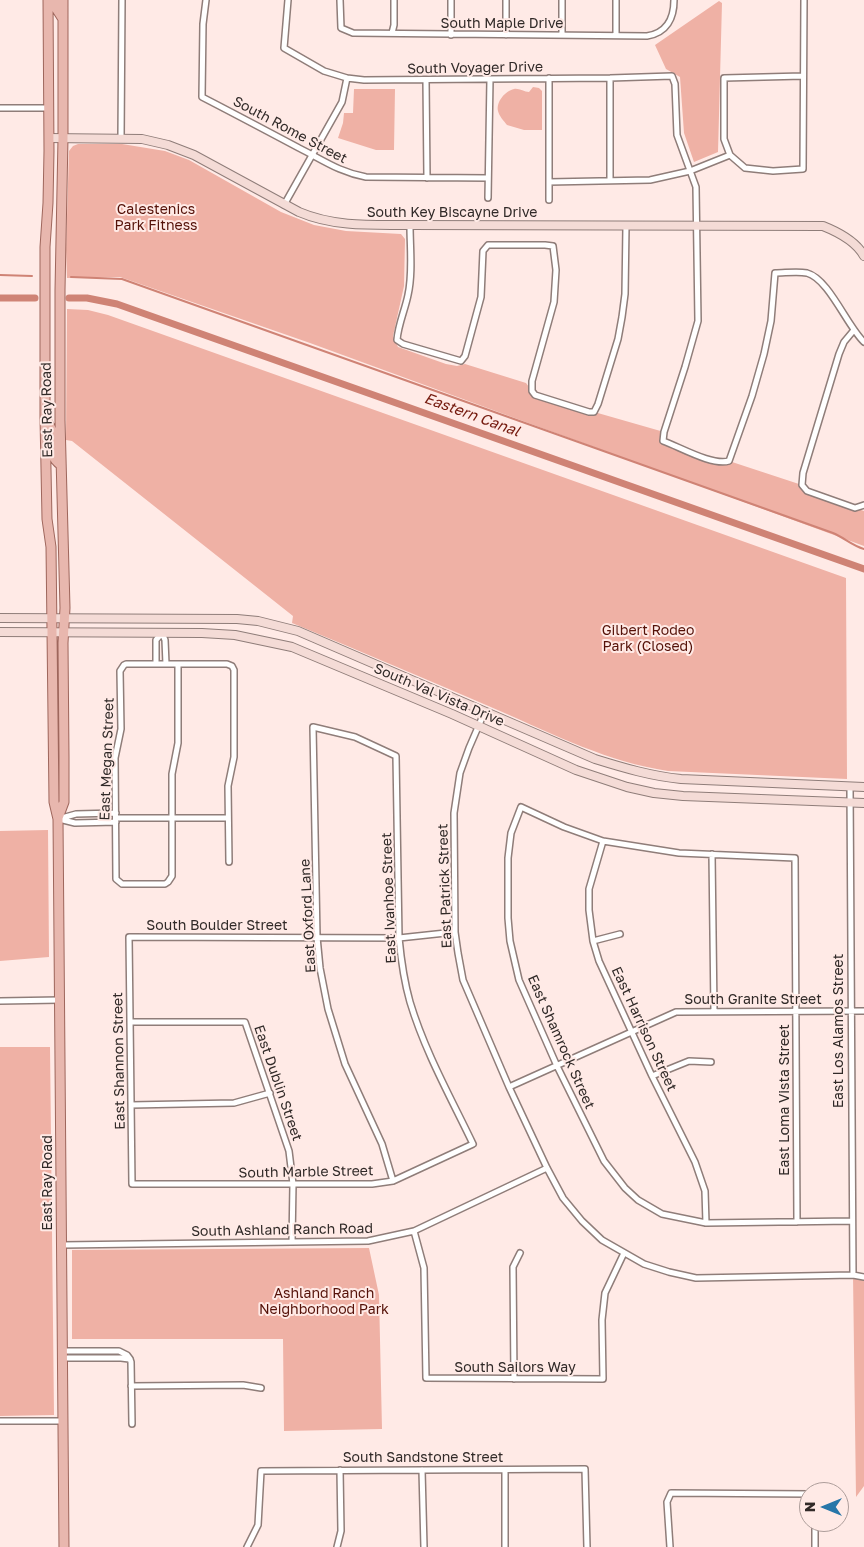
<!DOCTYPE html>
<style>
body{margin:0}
#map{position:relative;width:864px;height:1547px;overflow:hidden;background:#ffeae6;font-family:"Golos Text",sans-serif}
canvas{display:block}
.north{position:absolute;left:799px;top:1482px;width:50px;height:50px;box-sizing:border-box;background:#ffeae6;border:1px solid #ad9d9a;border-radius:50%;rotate:270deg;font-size:14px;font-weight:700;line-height:20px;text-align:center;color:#312a28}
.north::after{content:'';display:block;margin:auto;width:18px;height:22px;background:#2877a9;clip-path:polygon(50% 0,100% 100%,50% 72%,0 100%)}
</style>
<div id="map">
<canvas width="864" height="1547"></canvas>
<div class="north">N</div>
</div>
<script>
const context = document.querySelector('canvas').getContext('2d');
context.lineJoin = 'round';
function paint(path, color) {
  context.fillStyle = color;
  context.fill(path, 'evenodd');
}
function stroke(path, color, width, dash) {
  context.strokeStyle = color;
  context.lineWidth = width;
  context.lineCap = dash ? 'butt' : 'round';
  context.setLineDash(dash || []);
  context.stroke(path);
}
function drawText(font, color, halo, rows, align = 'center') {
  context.font = font + ' "Golos Text",sans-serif';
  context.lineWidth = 4;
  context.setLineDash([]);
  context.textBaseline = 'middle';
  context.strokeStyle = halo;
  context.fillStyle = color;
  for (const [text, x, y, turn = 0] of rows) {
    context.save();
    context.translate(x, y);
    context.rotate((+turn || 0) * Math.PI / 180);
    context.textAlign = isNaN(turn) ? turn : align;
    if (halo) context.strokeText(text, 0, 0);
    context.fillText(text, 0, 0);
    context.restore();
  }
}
const green = new Path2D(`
 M719,1L722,3L718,152L694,162L684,133L680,77L666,69L655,45Z
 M533,87L539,88L542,91V130H524L507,125C504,121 499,116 498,111C496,102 505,91 514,89C519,88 524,92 529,92Z
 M354,89H395L394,150H376L338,138L343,123L344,113H353Z
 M78,144H122L165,151L189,160L281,212L314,225L346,231L401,234L405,239L404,286L393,336L398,347L446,364L457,366L465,364L526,383L535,395L664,432L663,441L708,459L729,461L802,485L807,491L864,511V546L310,343L120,277L67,278L66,250L69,151L73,146Z
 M67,309L88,310L108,315L846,578L847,779L668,771C608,762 555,735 500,711C431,681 362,652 292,623L293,616L72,441L66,440Z
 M48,830L49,957L0,961V831Z
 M0,1047H50L54,1415L0,1416Z
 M369,1248L379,1295L382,1429L284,1431L283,1339H72V1250Z
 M853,1275L864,1279V1486L856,1497Z`);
const stream = new Path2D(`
 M0,275L32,276
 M71,277L122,279L833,533C845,538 851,545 864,549`);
const canal = new Path2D(`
 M0,298H35
 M69,298H87L117,304L864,569`);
const street = new Path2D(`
 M206,0L203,24L202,97C235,114 267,131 299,148C323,160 339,172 366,177L488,178
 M288,0L284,48L324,71L347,78L364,80L610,78L672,76L675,84L677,135L696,187L698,321L685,367L664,432L663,441C680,447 712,466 729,461L752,396L764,354L771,321L775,273C785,273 797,271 807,273C829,279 847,326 864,342
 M340,0L341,28L353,33L647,36C667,33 674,18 674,0
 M451,0V35
 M562,0V35
 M392,33L394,25V0
 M506,35V0
 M616,35V0
 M549,78V200
 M610,78V181
 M426,80L427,178
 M0,108H48
 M121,138L122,0
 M730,155L745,168L773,171L803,169L804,0
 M730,155L724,139V78L803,76
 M549,182L650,180L690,171L730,155
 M488,198L490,79
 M284,205L342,102L347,78
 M410,225C410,248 413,273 408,295C405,310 398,325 397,340L403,344L461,361L465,356L481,297L483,251L488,245H545L553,246L556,270L554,302L532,381V391L535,395L589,412H594L598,404L618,339L622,317L625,294L626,226
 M854,330L844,342L839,354L803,473L802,485L807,491L855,508L864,505
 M156,664V640L162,633L165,640L166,664
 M178,664V743L172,774V876L168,882L165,884H122L116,879L115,758L121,729L120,671L124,665L126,664H227L232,666L234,670V757L228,786L229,862
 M485,711L469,748L460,773L454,813L455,932L458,953L463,980L509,1087L547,1168L563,1198L582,1221L602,1240L644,1264L669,1272L696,1278L853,1275L864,1277
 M850,787L853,1275
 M116,818H228
 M58,819L76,814L116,813
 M59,819L75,823L116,822
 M603,841L589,889V910L593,941L599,961L652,1076L695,1162L705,1191L706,1223
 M712,854L714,1012
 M593,941L620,934
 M0,1001L60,1000
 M130,1022H245L289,1151L293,1184L292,1242
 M652,1076L689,1061L711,1062
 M509,1087L676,1012L864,1011
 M131,1105L234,1103L270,1093
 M393,1181L382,1144L345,1064L328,1009L320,968L317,937L313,727L355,737L396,756L399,938C401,959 404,981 410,1002C425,1052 451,1098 473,1144L393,1181L372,1184H132L129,937L399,938L455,932
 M797,1222L795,858L679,853L603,841L564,827L521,807L511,833L508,858V918L510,941L519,980L557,1066L604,1161L625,1188L638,1200L662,1214L706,1223L852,1221
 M414,1231L424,1268L426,1378L603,1379L602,1320L605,1293L624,1253
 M62,1245L368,1241L414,1231L547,1168
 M63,1351H119L127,1355L130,1359
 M63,1358H121L129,1359
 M130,1359L131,1362L132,1424
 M514,1379L513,1267L520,1253
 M131,1386L243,1385L261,1388
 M0,1421H63
 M422,1470L424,1547
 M505,1470V1547
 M815,1522V1547
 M247,1547L258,1525L261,1471L585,1469L587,1547
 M337,1547L341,1531L340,1470
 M670,1547L667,1502L671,1493L809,1494`);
const secondary = new Path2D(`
 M49,138L142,139L168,145L194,155L299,212C334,227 372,225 410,225L823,226C838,232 856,241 864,256
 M0,618L237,619L258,621L298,631L595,759C624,768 651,776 681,779L864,787
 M0,632L202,633L235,635L292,647L452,714L576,770L627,787L654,793L683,796L864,803`);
const primary = new Path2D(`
 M48,0L49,151L48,203L45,247V418L47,519L51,547L54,802L58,819L64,1547
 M56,0V8L63,19
 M46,420C48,423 51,428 52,431C55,446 46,454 61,465
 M58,818L64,802V757L63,643L65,608L60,420V290L63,138V0`);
const streetNames = [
 ["South Maple Drive",502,24],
 ["South Voyager Drive",475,68,-1],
 ["South Rome Street",290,130,28],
 ["South Key Biscayne Drive",452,213],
 ["East Ray Road",47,410,-91],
 ["South Val Vista Drive",439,695,23],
 ["East Megan Street",107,759,-88],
 ["East Patrick Street",445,886,-92],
 ["East Ivanhoe Street",389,898,-92],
 ["East Oxford Lane",308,916,-93],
 ["South Boulder Street",217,926],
 ["South Granite Street",753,1000],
 ["East Harrison Street",644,1029,65],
 ["East Los Alamos Street",839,1031,-90],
 ["East Shamrock Street",561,1042,66],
 ["East Shannon Street",119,1061,-91],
 ["East Dublin Street",278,1083,71],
 ["East Loma Vista Street",785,1100,-90],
 ["South Marble Street",306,1172,-1],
 ["East Ray Road",48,1183,-90],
 ["South Ashland Ranch Road",282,1230,-1],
 ["South Sailors Way",515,1368],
 ["South Sandstone Street",423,1458]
];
const parkNames = [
 ["Calestenics",156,210],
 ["Park Fitness",156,226],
 ["Gilbert Rodeo",648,631],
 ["Park (Closed)",648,647],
 ["Ashland Ranch",324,1294],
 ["Neighborhood Park",324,1310]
];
const waterNames = [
 ["Eastern Canal",472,415,20]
];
paint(green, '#efb1a5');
stroke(stream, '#cf8375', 2);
stroke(canal, '#cf8375', 7);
stroke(street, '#8f7d79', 8);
stroke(secondary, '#8f7d79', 10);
stroke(primary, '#9e665c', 11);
stroke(street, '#fff', 5);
stroke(secondary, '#f4dbd6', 8);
stroke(primary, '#e8b7ae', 9);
drawText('14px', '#312a28', '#ffeae6', streetNames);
drawText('14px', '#551108', '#ffeae6', parkNames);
drawText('italic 15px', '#751a0e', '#ffeae6', waterNames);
</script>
